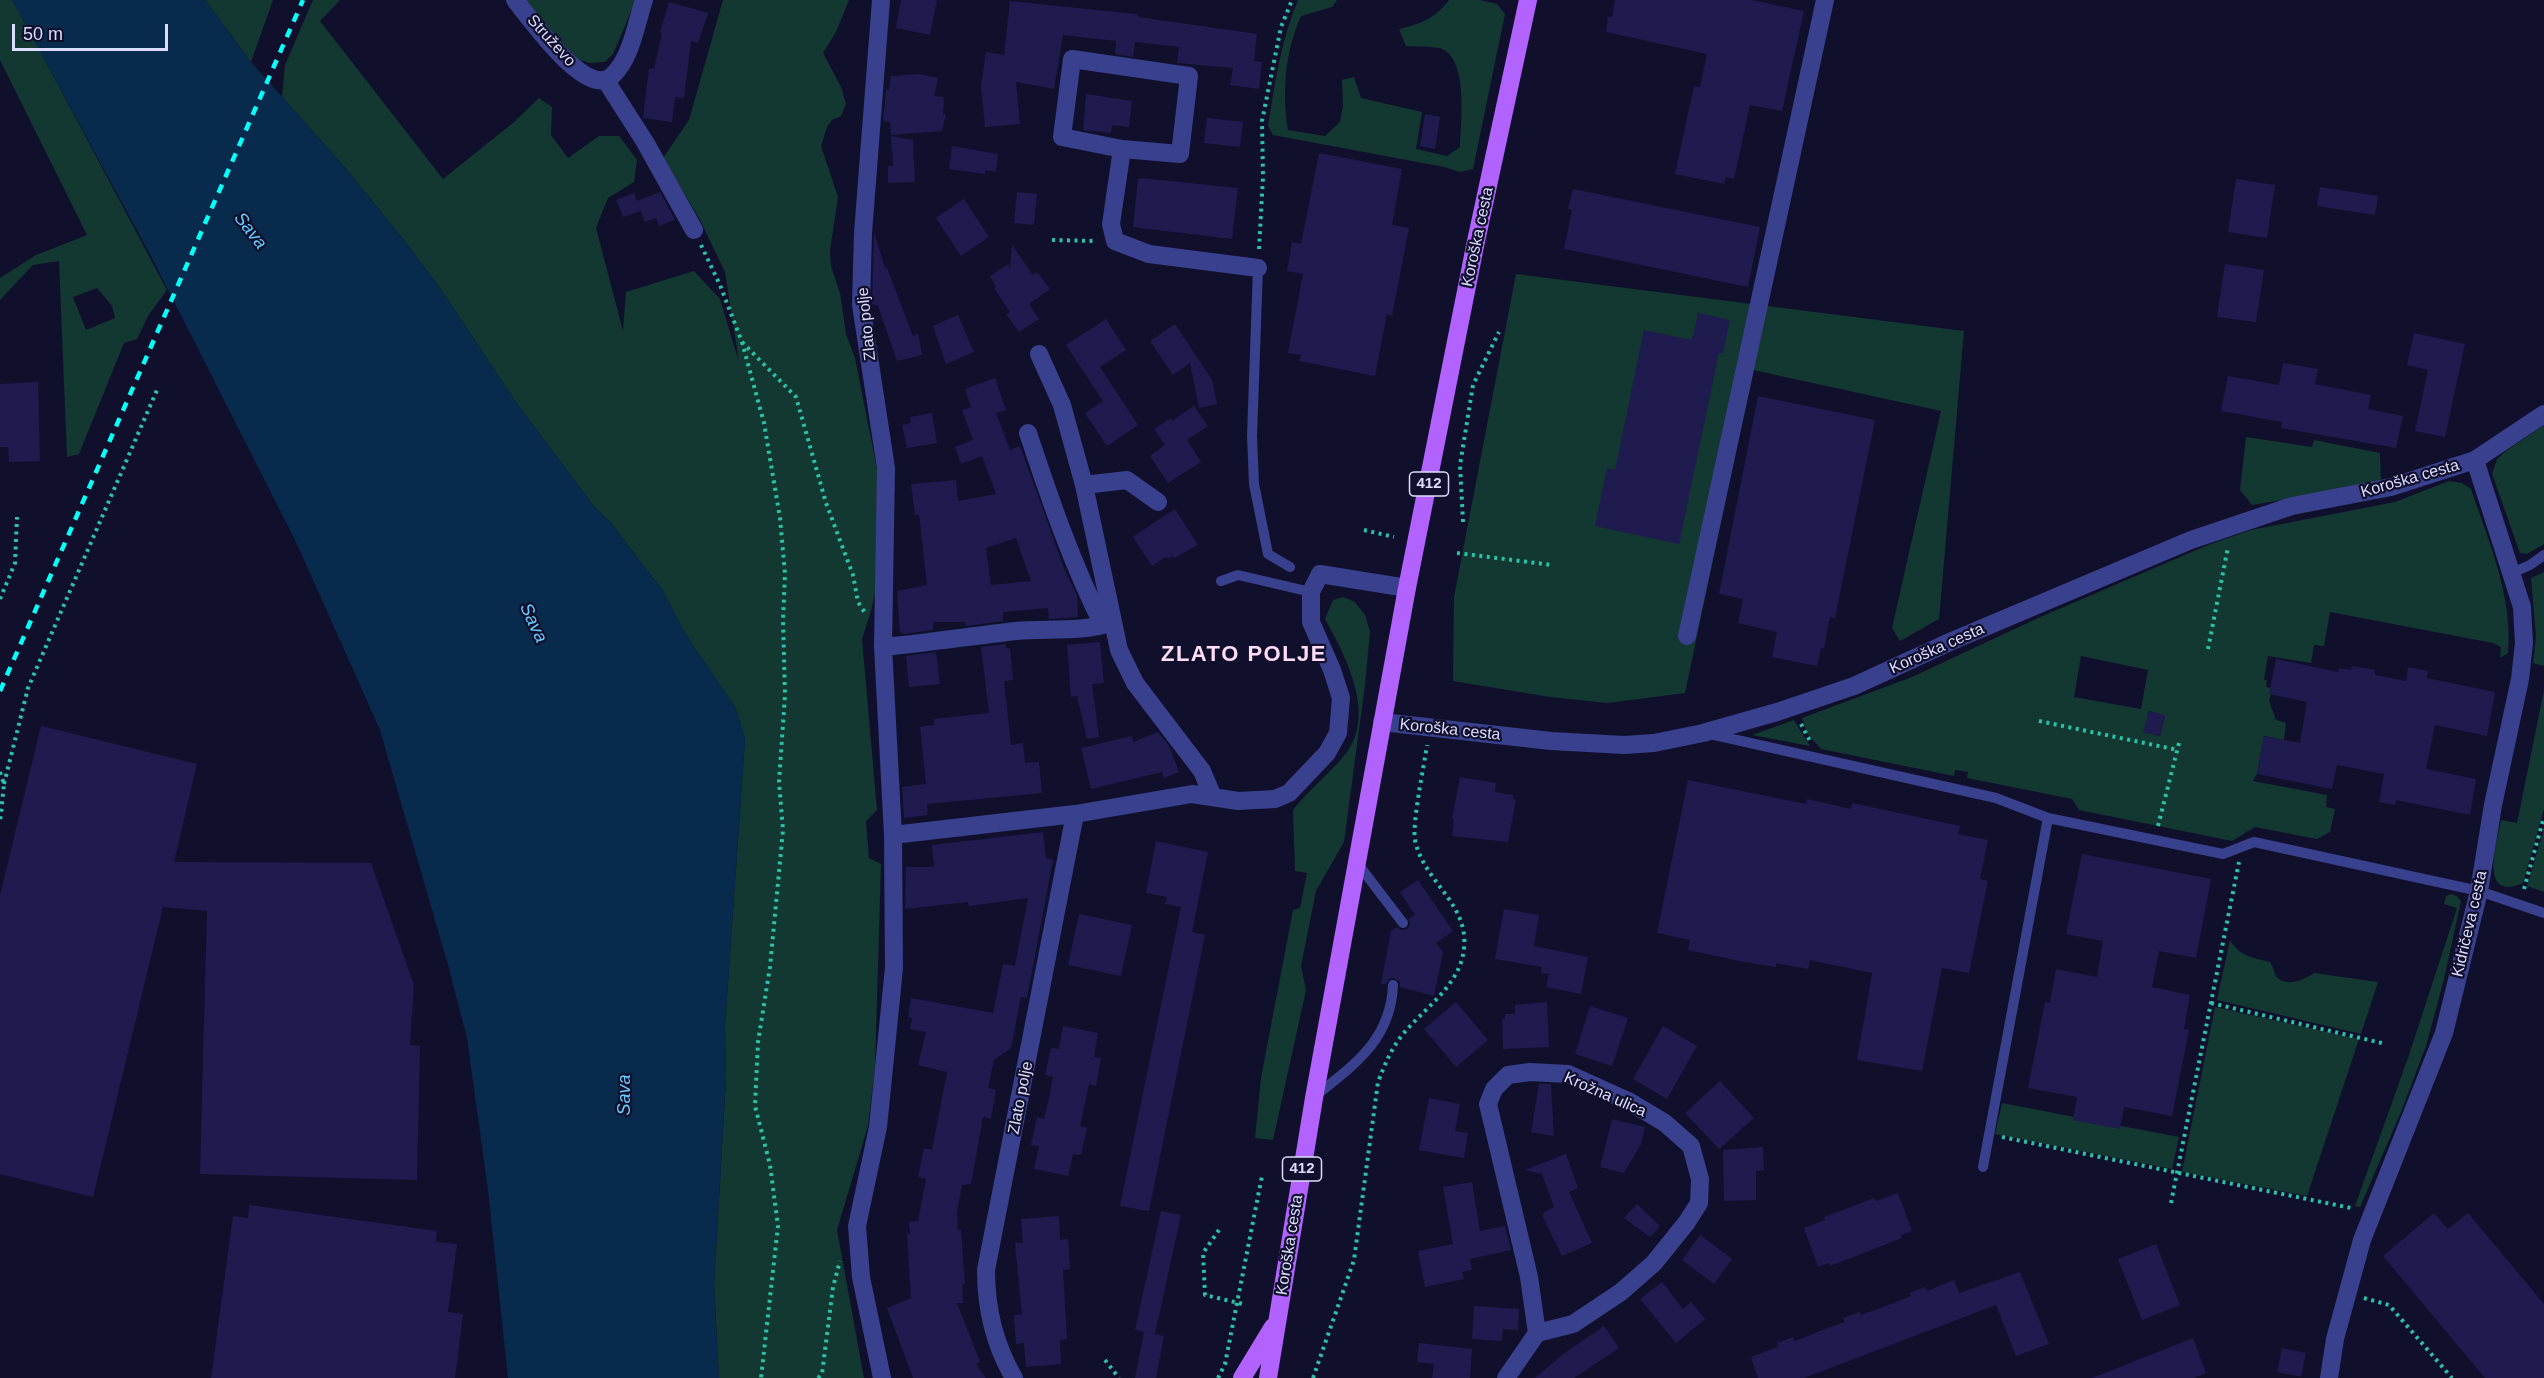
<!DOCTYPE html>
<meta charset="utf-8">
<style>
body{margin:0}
#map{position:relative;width:2544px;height:1378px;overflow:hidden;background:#11102c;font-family:Arial,sans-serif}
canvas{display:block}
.scale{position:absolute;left:12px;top:24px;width:156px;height:27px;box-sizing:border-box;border:3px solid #dbdcff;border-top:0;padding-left:8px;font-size:18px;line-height:21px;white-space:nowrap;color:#dbdcff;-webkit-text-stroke:4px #11102c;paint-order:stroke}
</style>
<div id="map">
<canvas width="2544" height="1378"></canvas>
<div class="scale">50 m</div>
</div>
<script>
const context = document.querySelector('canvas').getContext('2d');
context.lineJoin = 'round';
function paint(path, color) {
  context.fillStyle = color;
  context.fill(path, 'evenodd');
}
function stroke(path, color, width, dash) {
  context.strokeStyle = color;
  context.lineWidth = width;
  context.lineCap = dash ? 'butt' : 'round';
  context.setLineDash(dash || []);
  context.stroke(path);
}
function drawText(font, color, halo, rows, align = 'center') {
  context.font = font + ' Arial,sans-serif';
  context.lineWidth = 4.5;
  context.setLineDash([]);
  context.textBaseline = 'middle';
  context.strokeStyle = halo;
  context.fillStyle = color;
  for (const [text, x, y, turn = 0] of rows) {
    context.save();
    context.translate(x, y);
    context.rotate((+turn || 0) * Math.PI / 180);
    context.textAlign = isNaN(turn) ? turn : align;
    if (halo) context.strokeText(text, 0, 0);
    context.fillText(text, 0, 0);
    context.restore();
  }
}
const green = new Path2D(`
 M0,0H12L22,17L167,290L148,316L137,339L124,343L79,454L67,457L59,261L33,265L0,300V278L36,255L87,235L0,60ZM97,288L112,306L115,318L86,330L73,297Z
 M205,0H273L251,62Z
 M313,0H340L320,21L443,179L514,122L539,98L552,107L551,135L568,158L599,136H619L637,160L634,182L608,198L596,228L623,331L626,292L694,271L720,299L739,362L725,272L700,220L663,158L689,120L723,0H849L836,32L823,53L841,87L846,104L841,116L832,120L827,127L821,146L838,197L830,250L831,266L840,293L846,334L855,358L877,469L881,566L871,611L862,639L877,810L866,821L869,858L881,864L875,1066L868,1126L837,1230L864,1378H719L714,1285L726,1078L725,1025L745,739L735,707L686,635L663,591L611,523L593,505L515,401L442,291L400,235L342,164L282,97L285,65Z
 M522,0H636L613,54L605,62L589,63L577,59Z
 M1298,0H1337L1332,7L1301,16C1285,52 1282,91 1288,130L1325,136L1340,122L1343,106L1342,80L1354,77L1361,98L1422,112L1416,149L1447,156L1460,147C1461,124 1469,55 1439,48C1429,46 1417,47 1406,46L1399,29C1423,23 1434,19 1449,0H1480L1497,4L1505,14L1473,169L1460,172L1444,167L1273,135L1268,126C1275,83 1281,40 1298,0Z
 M1516,274L1964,331L1939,619L1900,641L1892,628L1941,411L1753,370L1685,693L1608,703L1550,697L1453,681L1454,597Z
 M2544,425V544L2527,554L2520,553L2492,474L2497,459L2506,451Z
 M2246,437L2312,447L2314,440L2380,453L2381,483L2252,505L2240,490Z
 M2449,481L2462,483L2471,489C2489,543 2513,596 2508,653L2500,658L2501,647L2493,643L2330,612L2324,646L2314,645L2311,663L2268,656L2264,679L2267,681L2266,686L2272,690L2269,701L2276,720L2286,723L2284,740L2264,736L2257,774L2253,781L2327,795L2326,807L2335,809L2330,832L2317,839L2255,827L2232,841L2079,810L2072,799L1967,778L1968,772L1955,770L1954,776L1821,749L1807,733L1802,718L1912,677L2038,618L2208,545L2251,530L2395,502ZM2081,656L2148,670L2141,709L2074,697ZM2149,711L2165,716L2160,736L2144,732Z
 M2544,572V666L2533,663L2536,637L2531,578Z
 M1343,597L1355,602L1365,615L1370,632L1365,685L1344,842L1316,891L1301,966L1306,990L1273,1140L1255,1138L1261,1078L1293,910L1300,908L1307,873L1295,871L1293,810C1309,789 1331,773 1347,752C1376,713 1345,655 1325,619L1333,600Z
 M2544,690V809L2523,883C2478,903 2497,841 2501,820L2517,823Z
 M1794,720L1810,746L1752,735Z
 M2544,829V892L2527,886Z
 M2451,894L2457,896L2461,901L2444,979L2426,1046L2401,1112L2360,1207L2355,1206L2409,1055L2457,908L2444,904L2446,896Z
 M2230,940C2239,956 2253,958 2270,962C2273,966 2274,972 2276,976C2286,988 2304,980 2314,973L2378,982L2361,1034L2217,1000Z
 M2215,1007L2359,1039L2307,1196L2182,1172Z
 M2002,1103L2179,1137L2172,1169L1995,1134Z`);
const water = new Path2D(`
 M12,0H205L251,62L342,164L400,235L442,291L515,401L593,505L611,523L663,591L686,635L735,707L745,739L725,1025L726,1078L714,1285L719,1378H508L488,1190L467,1038L448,965L380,730L297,544L152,258Z`);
const building = new Path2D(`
 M901,0H937L930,35L896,28Z
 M1615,0H1751L1804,11L1782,111L1750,105L1734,179L1726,177L1724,184L1675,174L1694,86L1700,87L1707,54L1606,32L1608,17H1612Z
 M1010,1L1135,14L1138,15V17L1257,34L1254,61L1262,62L1259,89L1230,85L1233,68L1177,63L1179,47L1135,42L1133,57L1115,54L1116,41L1063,35L1054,89L1016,82L1020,124L985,127L981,85L986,52L1004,55Z
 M669,2L708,13L698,43L691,41L684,98L675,97L672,122L643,118L649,68L654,69L662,33L660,32Z
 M919,74L938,78L934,96L944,97L943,114H946L942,131L891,135L890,122L883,121L886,89L889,90L891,76Z
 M1086,94L1132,101L1129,127L1112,125L1111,133L1083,130Z
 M1425,114L1440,117L1435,149L1420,146Z
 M1207,118L1243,122L1240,147L1204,143Z
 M891,136L913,140L915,182L888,183V166H893Z
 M952,146L998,154L996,172L985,170V174L949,169Z
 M1319,153L1402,169L1392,225L1409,228L1392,316L1387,314L1375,376L1299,361L1301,355L1288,353L1303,274L1287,271L1292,242L1301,244Z
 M1141,178L1238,188L1232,239L1133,227L1138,179Z
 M2236,179L2275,185L2267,238L2228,232Z
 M2320,187L2378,196L2375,215L2317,206Z
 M1573,189L1760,227L1748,287L1564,249L1572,210L1568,209Z
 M660,192L675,220L659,226L656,218L645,222L641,211L623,217L616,200L634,193L637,201Z
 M1017,192L1037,194L1034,225L1014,223Z
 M964,199L989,237L961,256L936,218Z
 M874,232L885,268H887L913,336L918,333L922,355L897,361L878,306L872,304Z
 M1012,245L1033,275L1037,272L1050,289L1029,304L1039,319L1019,332L1006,314L1010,312L994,288L996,287L990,276L1008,264L1010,268Z
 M2225,264L2264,270L2256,322L2217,317Z
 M1698,313L1730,320L1723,353H1719L1679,544L1595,526L1607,468L1615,470L1644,330L1692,340Z
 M958,315L974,352L946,364L933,326Z
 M1106,319L1126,350L1100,367L1138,425L1107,446L1085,413L1103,401L1066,345Z
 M1175,324L1212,380L1217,404L1199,408L1190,363L1173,375L1150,341Z
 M2414,333L2465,344L2445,437L2415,431L2428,370L2407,365Z
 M2283,363L2318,369L2315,384L2371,395L2368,409L2403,416L2396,448L2281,428L2282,422L2221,411L2228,376L2279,385Z
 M995,378L1006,410L996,413L1010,450L1020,446L1065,571L1077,595L1078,617L1049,619L1048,608L1003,612V621L966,626L965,622H933V630L904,634L900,632L897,591L927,585L919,514L915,515L911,484L956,480L958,501L996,494L982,456L961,464L955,447L973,440L962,410L971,407L965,389ZM1016,538L1031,581L991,585L986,548Z
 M38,382L40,461L9,462L8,447H0V384Z
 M1758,396L1875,420L1835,618L1830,617L1824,648H1821L1817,666L1772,657L1777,632L1738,623L1743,599L1719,594Z
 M1194,406L1208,426L1187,440L1201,462L1168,483L1150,456L1165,445L1154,429L1171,418L1172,421Z
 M932,413L937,443L907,448L902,425L911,423L910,417Z
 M1175,509L1198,545L1174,558L1173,556L1168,559L1166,557L1152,566L1133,537Z
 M1100,642L1104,683L1092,684L1099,737L1087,739L1077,696L1071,697L1067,645Z
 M1006,644V648H1010L1013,680L1004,681L1011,745L1023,743L1025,763L1039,762L1042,793L927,804L928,815L904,818L902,787L926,784L920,727L934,725V719L989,713L981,647Z
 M936,652L940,684L909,687L906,656Z
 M2276,659L2338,672L2339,668L2351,670L2352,666L2375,670V675L2406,681L2408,667L2428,671L2427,678L2495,692L2487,736L2435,725L2426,769L2476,779L2470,815L2396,800L2395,805L2379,802L2384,774L2337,765L2332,789L2257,774L2264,736L2300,743L2307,702L2269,694Z
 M2149,711L2165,715L2160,736L2143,732Z
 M41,726L197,764L174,862L371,863L414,985L410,1045L420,1046L417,1180L200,1174L207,911L163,907L93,1197L0,1174V895Z
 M1158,732L1169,746L1179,772L1164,778L1162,772L1091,789L1081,748L1132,736L1133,742Z
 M1460,777L1496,783L1495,792L1513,795V799L1516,800L1508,842L1452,836L1454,819H1452Z
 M1688,780L1806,804L1807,799L1851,809L1852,803L1960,826L1958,834L1988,840L1980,879L1988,881L1969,973L1942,968L1922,1071L1857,1060L1872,973L1810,960L1808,969L1776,963V967L1744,962L1688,950L1690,940L1657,933Z
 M1043,832L1046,858L1053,860L1027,998L1021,997L1011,1048L994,1060L988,1088L996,1090L991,1119L983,1117L971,1184L962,1185L957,1212L958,1230H961L965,1284L962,1285L963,1303H957L980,1362L976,1364L986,1378H913L887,1308L911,1298L907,1234H910L909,1222L918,1221L926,1179L918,1177L924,1148L932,1150L947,1072L918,1065L926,1032L910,1029L912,1018L908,1017L911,998L993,1013L1003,964L1015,966L1028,898L969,906L968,902L905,909L906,867H934L932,845Z
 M1156,841L1208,852L1192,932L1205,935L1149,1211L1120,1206L1181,907L1165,904L1167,897L1146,893Z
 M2082,854L2211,879L2196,958L2159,951L2152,987L2190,995L2184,1029L2189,1030L2172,1116L2124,1107L2120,1129L2073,1120L2077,1097L2028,1088L2045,1002L2050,1003L2056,969L2097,977L2103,941L2066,934Z
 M1418,880L1453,931L1436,943L1443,952L1434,996L1400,987V982L1394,978H1390L1386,984H1381L1391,931L1397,927L1401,930L1407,929L1410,925L1409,919L1415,915L1400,892Z
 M1504,909L1539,915L1534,946L1588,957L1581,994L1546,987L1549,974L1541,973L1542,967L1495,959Z
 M1079,914L1132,925L1121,976L1068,965Z
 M1456,1002L1488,1040L1456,1067L1424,1029Z
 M1547,1002L1549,1047L1503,1049L1502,1019L1505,1018V1014H1515V1005Z
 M1590,1006L1628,1018L1612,1066L1575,1054Z
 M1063,1026L1098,1033L1094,1057L1101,1058L1096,1086L1089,1084L1080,1126L1087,1128L1081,1155L1073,1154L1068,1176L1034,1169L1039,1146L1031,1145L1037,1117L1044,1119L1049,1098L1053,1077L1045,1075L1051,1048L1059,1049Z
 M1663,1026L1697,1046L1667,1099L1633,1079Z
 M1720,1081L1754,1118L1719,1149L1685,1113Z
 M1539,1084H1551L1554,1136L1531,1132Z
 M1429,1098L1460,1104L1455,1131L1468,1133L1464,1158L1419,1150Z
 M1612,1119L1645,1127L1641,1144L1624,1173L1600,1167Z
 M1763,1147L1764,1170L1756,1171V1200L1724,1201L1723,1150Z
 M1566,1154L1578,1188L1569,1192L1592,1243L1562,1256L1543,1217V1213L1554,1207L1542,1174L1525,1170Z
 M1472,1182L1480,1231L1505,1226L1511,1250L1470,1259L1472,1270L1462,1272L1464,1279L1425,1287L1418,1251L1453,1244L1443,1187Z
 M1898,1193L1912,1231L1901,1235L1902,1238L1830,1266L1829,1263L1818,1267L1804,1228L1825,1220L1824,1217L1874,1198L1876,1201Z
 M1637,1204L1660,1226L1650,1237L1624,1218Z
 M249,1205L437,1231L436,1242L457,1244L448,1312L463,1314L455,1378H211L233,1216L248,1218Z
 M1161,1211L1181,1215L1155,1334L1135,1330Z
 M2434,1213L2448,1229L2468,1213L2544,1304V1378H2485L2383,1256Z
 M1059,1216L1060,1240L1068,1239L1070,1269L1063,1270L1067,1339L1060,1340L1061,1364L1026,1367L1024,1343L1016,1344L1014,1315H1022L1015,1243H1023L1021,1219Z
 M1700,1235L1732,1259L1714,1284L1682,1260Z
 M2156,1244L2180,1305L2142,1320L2118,1259Z
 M2020,1272L2049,1344L2016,1356L1996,1305L1804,1378H1758L1751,1357L1778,1347L1777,1343L1793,1337L1795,1341L1820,1331L1845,1322L1843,1318L1860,1312L1861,1315L1886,1306L1911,1296L1909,1293L1925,1287L1927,1291L1954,1280L1959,1293Z
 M1662,1282L1683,1309L1691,1302L1705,1319L1676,1343L1640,1299Z
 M1474,1306L1519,1309L1518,1330L1503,1329L1502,1341L1472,1339Z
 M1604,1326L1619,1348L1574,1378H1535L1566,1352Z
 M1144,1332L1164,1336L1156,1378H1135Z
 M2193,1338L2206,1373L2194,1378H2092Z
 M1419,1343L1472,1349L1470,1378H1432L1434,1364L1417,1362Z
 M2282,1348L2306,1353L2301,1377L2277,1372Z`);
const path = new Path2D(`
 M1052,240L1096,241
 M701,245L720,285L742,342L764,423L780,518L785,574L783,620L785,695L779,782L783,830L770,967L758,1042L755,1106L770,1165L778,1226L761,1378
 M1259,249L1263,177L1262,121L1281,27L1292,0
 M742,342L796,397L826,503L853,575L858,602L865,613
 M1463,522L1460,465L1473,385L1499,332
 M1364,530L1394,537
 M1457,553L1552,565
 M0,599L15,563L17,517
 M2208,649L2228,547
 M2039,721L2178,750
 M1801,724L1810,741
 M0,772L4,784L0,822
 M4,784L28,688L157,390
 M2158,826L2180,739
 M2524,889L2544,817
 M2211,1003L2386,1044
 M2002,1137L2351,1208
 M2171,1203L2239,862
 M1219,1230L1203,1253L1205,1295L1243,1304
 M2364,1298L2389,1305L2452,1378
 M1105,1360L1119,1378
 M818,1378L822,1374L833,1287L840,1261
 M1218,1378L1225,1364L1262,1176
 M1313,1378L1354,1260L1378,1082C1385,1064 1391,1049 1403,1034C1422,1011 1454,989 1462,959C1476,906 1424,885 1415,840C1412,823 1424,766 1427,745`);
const lane = new Path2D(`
 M1258,268L1252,436L1254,484L1268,554L1290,567
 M2512,573L2530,565L2544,555
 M1221,581L1238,575L1311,592
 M1710,734L1996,798L2048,818L2223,854L2254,842L2479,891L2544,913
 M1358,864L1403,923
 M1314,1097C1354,1065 1391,1040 1393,985
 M1983,1167L2048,818`);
const street = new Path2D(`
 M515,0C530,18 587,100 612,76C631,59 636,24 644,0
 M881,0L863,233L861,305L886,468L883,647L893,835L894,968L878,1127L857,1226L861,1277L882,1378
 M606,81L645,142L694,230
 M1122,149L1180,154L1189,76L1072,59L1062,137L1122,149L1111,224L1115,241L1149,254L1258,268
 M1039,354L1062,405L1084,485L1119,650L1135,683L1202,771L1213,797
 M1028,433C1050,499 1072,564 1103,625
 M1084,485L1127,480L1158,502
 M1687,636L1825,0
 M883,647C927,643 971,636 1016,631C1047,628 1083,633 1112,622
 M1382,722L1551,741L1624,745L1654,743L1703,733L1777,712L1854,686L1952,641L2191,540L2292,506L2391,487L2475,460L2544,414
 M893,835L1075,814L1192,794L1238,801L1275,799L1289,793L1327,753L1338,733L1341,698L1332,670L1311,622V592L1320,574L1407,588
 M1014,1378C994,1344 986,1309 986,1270L1075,814
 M1506,1378L1537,1333L1573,1324L1621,1292L1654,1263L1687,1222L1699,1203L1700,1179L1691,1146L1665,1123L1630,1102L1568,1074L1530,1072L1508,1075L1494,1089L1488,1104L1529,1277L1537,1333
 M2329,1378L2335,1339L2362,1240L2444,1033L2479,891L2493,805L2520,679L2524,643L2522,607L2475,460`);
const primary = new Path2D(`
 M1242,1378L1273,1327
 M1268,1378L1314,1098L1407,588L1475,246L1528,0`);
const rail = new Path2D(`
 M0,691L303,0`);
const shields = [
 [1429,484,39],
 [1302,1169,39]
];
const shieldNames = [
 ["412",1429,484],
 ["412",1302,1169]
];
const streetNames = [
 ["Struževo",551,41,48],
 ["Koroška cesta",1478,237,-78],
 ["Zlato polje",867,324,-96],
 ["Koroška cesta",2410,479,-16],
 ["Koroška cesta",1937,649,-24],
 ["Koroška cesta",1450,730,6],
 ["Kidričeva cesta",2470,924,-77],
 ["Krožna ulica",1605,1095,24],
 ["Zlato polje",1021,1098,-79],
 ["Koroška cesta",1290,1245,-81]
];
const waterNames = [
 ["Sava",250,231,52],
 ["Sava",533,623,65],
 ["Sava",625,1095,-90]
];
const districtNames = [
 ["ZLATO POLJE",1244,655]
];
paint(green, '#133731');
paint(water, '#082a4d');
paint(building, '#1f1b4e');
stroke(path, '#2bc3a7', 4, [3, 4.5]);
stroke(lane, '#39408d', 10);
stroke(street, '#39408d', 18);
stroke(primary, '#b162ff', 18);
stroke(rail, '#07fff9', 4.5, [9, 8]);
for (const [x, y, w] of shields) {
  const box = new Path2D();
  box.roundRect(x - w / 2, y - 12, w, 24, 4.5);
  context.fillStyle = '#11102c';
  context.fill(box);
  stroke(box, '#dbdcff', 1.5);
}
drawText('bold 15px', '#dbdcff', null, shieldNames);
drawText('16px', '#dbdcff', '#11102c', streetNames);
drawText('italic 18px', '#69ccff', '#11102c', waterNames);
context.letterSpacing = '1.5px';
drawText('bold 22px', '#ffddf7', '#11102c', districtNames);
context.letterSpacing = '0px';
</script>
